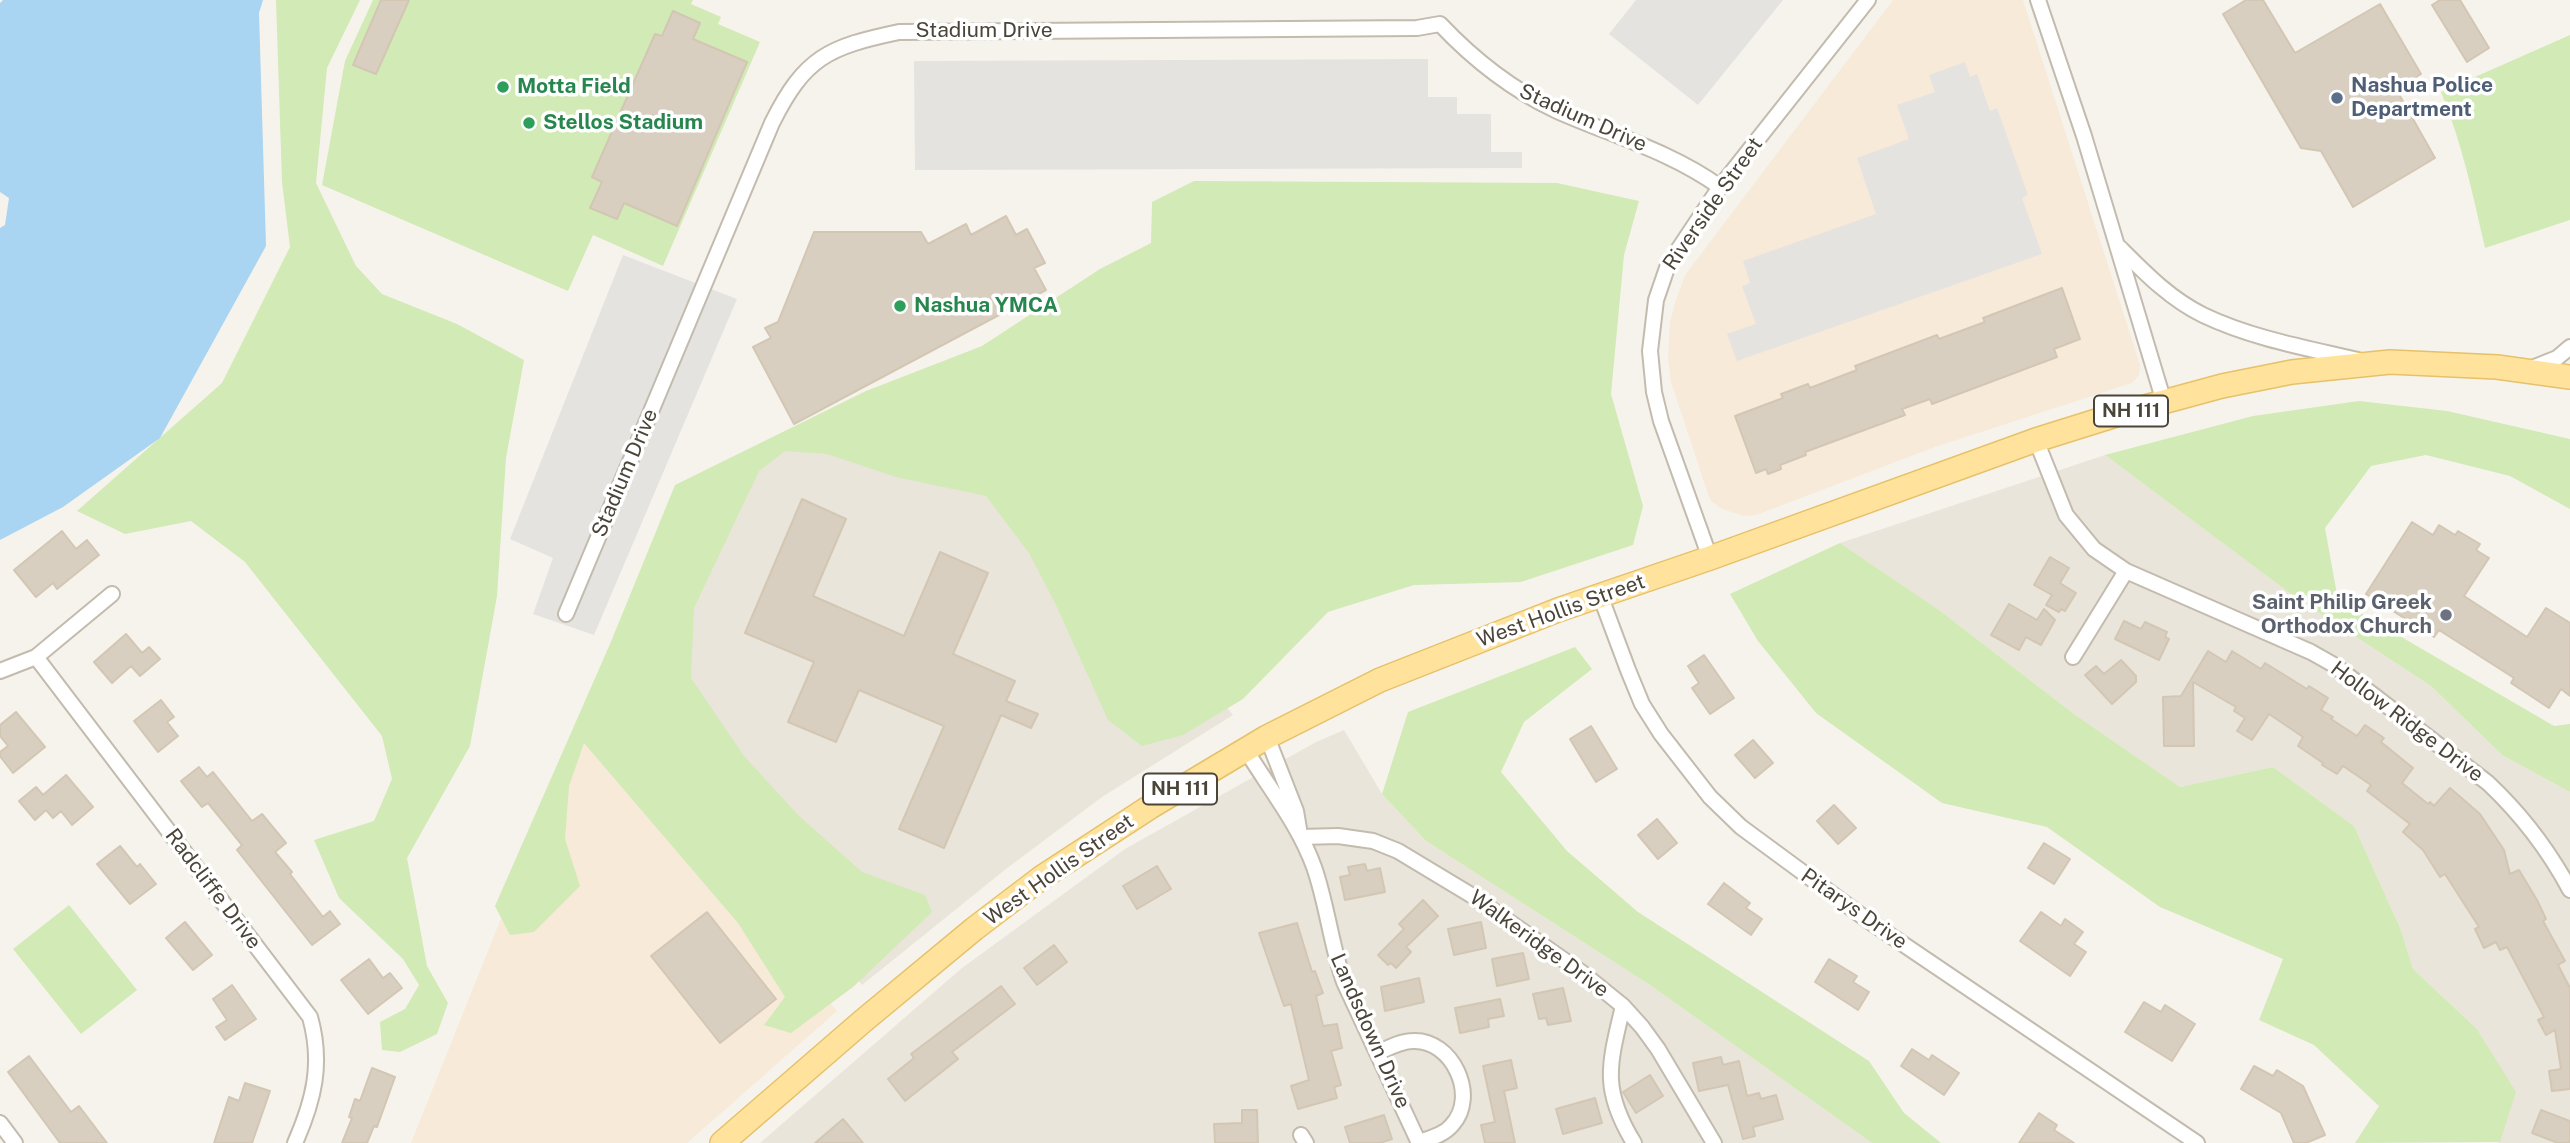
<!DOCTYPE html>
<style>
body{margin:0}
canvas{display:block;background:#f6f3ec}
</style>
<canvas width="2570" height="1143"></canvas>
<script>
const context = document.querySelector('canvas').getContext('2d');
context.lineJoin = 'round';
function paint(path, color) {
  context.fillStyle = color;
  context.fill(path, 'evenodd');
}
function stroke(path, color, width, dash) {
  context.strokeStyle = color;
  context.lineWidth = width;
  context.lineCap = dash ? 'butt' : 'round';
  context.setLineDash(dash || []);
  context.stroke(path);
}
function drawText(font, color, halo, rows, align = 'center') {
  context.font = font + ' "Public Sans",sans-serif';
  context.lineWidth = 7;
  context.setLineDash([]);
  context.textBaseline = 'middle';
  context.strokeStyle = halo;
  context.fillStyle = color;
  for (const [text, x, y, turn = 0] of rows) {
    context.save();
    context.translate(x, y);
    context.rotate((+turn || 0) * Math.PI / 180);
    context.textAlign = isNaN(turn) ? turn : align;
    if (halo) context.strokeText(text, 0, 0);
    context.fillText(text, 0, 0);
    context.restore();
  }
}
const residential = new Path2D(`
 M945,361L1233,715L1102,797L1006,869L862,985L609,672L682,495Z
 M2105,455L2295,597L2431,686L2502,755L2570,792V1143H2498L2500,1141L2476,1028L2413,969L2401,930L2354,826L2273,767L2180,787L2074,714L1939,610L1840,543Z
 M1344,730L1382,794L1426,841L1650,985L1872,1143H760L962,968L1125,849L1316,742Z`);
const commercial = new Path2D(`
 M1893,0H2023L2140,365L2139,375L2132,383L1935,447L1756,515L1744,516L1722,509L1711,501L1708,494L1671,382L1668,359L1670,323L1675,303L1685,275Z
 M585,709L837,1011L687,1143H411Z`);
const green = new Path2D(`
 M276,0H360L327,68L316,183L356,266L382,294L457,324L524,360L506,458L497,596L470,746L407,858L427,966L448,1003L437,1034L400,1052L382,1050L380,1022L405,1009L419,985L403,959L339,898L314,840L374,821L392,779L382,736L245,562L191,521L125,534L77,511L222,383L290,247L282,182Z
 M373,0H693L691,4L721,17L718,24L760,42L663,266L593,235L568,291L322,185L345,61Z
 M2570,35V220L2485,248C2473,195 2462,143 2441,92Z
 M1194,181L1557,183L1639,201L1624,255L1611,394L1643,506L1633,545L1521,582L1414,585L1328,612L1243,699L1183,735L1142,746L1108,720L1056,605L1029,553L986,496L896,477L827,454L785,451L759,471L694,608L691,678L744,756L798,815L862,872L925,895L932,912L853,987L791,1033L764,1025L785,997L738,923L584,743L569,786L565,839L580,886L534,932L510,935L495,906L610,644L675,485L866,391L982,346L1100,269L1151,243L1152,202Z
 M2359,401L2447,411L2570,439V509L2510,476L2426,455L2371,466L2325,528L2338,600L2554,726L2570,724V792L2502,755L2431,686L2295,597L2105,455L2253,416Z
 M1840,543L1939,610L2074,714L2180,787L2273,767L2354,826L2401,930L2413,969L2476,1028L2516,1092L2500,1142L2355,1143L2379,1106L2314,1045L2259,1020L2283,959L2160,907L2047,827L1942,803L1816,713L1758,641L1730,594Z
 M1575,647L1592,669L1524,722L1501,772L1567,851L1638,912L1869,1061L1904,1113L1941,1143H1872L1650,985L1426,841L1382,794L1408,712Z
 M69,905L137,990L81,1034L13,949Z`);
const parking = new Path2D(`
 M1636,0H1783L1698,105L1609,34Z
 M1428,59V97H1457V114H1491V152H1522V168L915,170L914,61Z
 M1965,62L1970,77L1977,74L1990,111L1997,108L2028,195L2022,198L2042,254L1737,361L1727,334L1756,324L1742,286L1750,283L1743,261L1876,214L1857,158L1909,139L1897,105L1935,92L1929,75Z
 M623,255L737,299L594,635L533,614L553,558L510,539Z`);
const water = new Path2D(`
 M3,0H263L259,13L266,246L160,438L63,507L0,540V228L5,225L9,198L0,192V3Z`);
const building = new Path2D(`
 M381,0H409L376,74L353,65Z
 M2246,0H2263L2295,53L2380,4L2421,74L2396,89L2435,158L2353,207L2321,151L2301,148L2223,14Z
 M2440,0H2460L2489,48L2467,62L2432,5Z
 M673,11L700,23L693,39L747,62L677,226L624,203L617,219L590,208L602,182L592,177L655,34L662,36Z
 M1006,216L1016,235L1027,229L1045,263L1034,268L1046,290L794,424L753,347L771,338L765,328L778,322L814,232H921L928,244L966,224L971,235Z
 M2062,288L2080,339L2054,349L2057,357L1932,404L1930,399L1902,409L1905,415L1805,452L1806,455L1780,465L1781,469L1768,474L1766,469L1756,473L1735,416L1783,398L1781,394L1808,384L1810,388L1857,370L1855,366L1937,335L1939,339L1985,322L1983,318Z
 M802,499L846,519L813,596L904,636L940,552L988,573L953,654L1015,681L1006,701L1038,714L1031,728L1001,715L944,848L899,829L944,726L859,690L836,742L788,722L814,662L745,633Z
 M2412,522L2433,535L2439,525L2455,535L2458,531L2480,544L2476,550L2489,558L2464,596L2527,637L2546,608L2570,623V696L2561,689L2549,708L2511,683L2514,678L2439,630L2434,637L2366,594Z
 M62,531L76,549L87,540L99,555L57,589L53,583L36,597L14,570Z
 M2050,557L2069,568L2060,583L2076,593L2065,611L2061,609L2059,612L2046,605L2052,595L2034,585Z
 M2009,604L2037,620L2044,609L2055,620L2041,645L2026,637L2019,650L1991,635Z
 M2124,621L2141,629L2145,622L2167,632L2165,637L2169,639L2159,660L2115,639Z
 M126,634L142,653L149,647L160,659L140,676L131,666L112,683L94,662Z
 M2208,651L2226,662L2232,651L2261,669L2265,663L2307,689L2309,686L2328,698L2321,710L2333,717L2331,719L2357,736L2365,725L2384,738L2381,742L2413,768L2402,783L2428,804L2430,802L2434,806L2450,788L2480,814L2504,850L2510,874L2519,870L2537,900L2546,919L2543,921L2565,961L2558,965L2570,988V1089L2552,1091L2549,1071L2561,1069L2555,1030L2546,1035L2538,1020L2544,1017L2507,947L2500,950L2496,942L2484,948L2475,929L2479,927L2445,874L2440,877L2423,850L2403,832L2410,824L2367,791L2371,785L2343,766L2337,774L2322,765L2323,763L2298,746L2303,737L2269,714L2252,740L2237,731L2245,718L2234,711L2236,707L2193,682L2194,746H2164L2163,697L2181,696Z
 M1704,655L1734,698L1710,714L1692,688L1699,683L1688,666Z
 M2121,660L2136,676V682L2112,704L2085,675L2096,666L2104,674Z
 M161,700L174,717L167,722L178,736L158,752L134,721Z
 M16,712L45,747L13,773L0,756V752L8,746L0,736V725Z
 M1591,726L1617,769L1596,782L1570,739Z
 M1753,740L1773,763L1755,778L1735,755Z
 M199,767L207,777L213,772L252,821L262,814L286,843L275,852L292,872L290,874L323,917L330,911L340,924L312,945L237,850L242,845L208,803L202,807L181,781Z
 M66,775L93,807L72,825L61,811L53,818L46,810L35,820L19,801L36,787L43,795Z
 M1834,805L1856,828L1838,844L1817,821Z
 M1657,819L1677,843L1658,859L1638,835Z
 M2044,843L2070,859L2054,884L2028,868Z
 M120,846L137,867L140,864L156,884L130,904L97,864Z
 M1365,864L1367,871L1380,868L1385,892L1345,900L1340,877L1350,875L1348,867Z
 M1157,866L1171,889L1137,909L1123,886Z
 M1724,883L1750,903L1746,908L1762,919L1751,935L1708,904Z
 M1423,900L1438,916L1406,947L1411,952L1396,968L1391,963L1388,965L1378,955L1404,929L1399,924Z
 M707,912L776,999L720,1043L651,956Z
 M2041,912L2061,926L2065,919L2083,932L2074,944L2086,952L2070,976L2020,941Z
 M185,922L212,955L193,970L166,938Z
 M1481,922L1486,948L1454,955L1448,929Z
 M1297,923L1312,972L1315,971L1323,993L1316,996L1323,1026L1337,1024L1342,1048L1331,1051L1341,1085L1334,1087L1337,1098L1298,1109L1291,1086L1309,1080L1291,1004L1284,1006L1259,933Z
 M1054,945L1067,962L1037,985L1024,968Z
 M1523,953L1529,979L1497,986L1492,959Z
 M369,959L383,978L390,973L402,988L368,1014L341,980Z
 M1829,959L1857,976L1853,982L1869,992L1858,1010L1815,982Z
 M1419,978L1424,1002L1385,1011L1381,987Z
 M232,985L256,1019L225,1040L216,1027L227,1020L213,999Z
 M1001,986L1015,1004L952,1052L958,1059L905,1101L888,1079L914,1058L911,1054Z
 M1563,988L1571,1021L1548,1025L1546,1018L1539,1019L1533,994Z
 M1500,999L1504,1016L1488,1019L1489,1027L1460,1033L1455,1008Z
 M2144,1002L2161,1012L2165,1005L2195,1024L2172,1061L2125,1032Z
 M1912,1049L1929,1060L1932,1055L1959,1073L1944,1095L1901,1066Z
 M29,1056L71,1112L79,1106L107,1143H60L8,1072Z
 M1721,1057L1723,1065L1739,1061L1747,1096L1759,1093L1761,1099L1776,1095L1783,1119L1753,1127L1755,1136L1743,1139L1728,1085L1699,1091L1693,1063Z
 M1511,1060L1517,1088L1504,1091L1515,1143H1485L1481,1125L1495,1122L1483,1066Z
 M2254,1066L2273,1076L2277,1070L2303,1086L2325,1135L2306,1143H2294L2281,1113L2241,1089Z
 M372,1068L395,1077L377,1127L374,1126L367,1143H342L352,1118L349,1117L355,1099L360,1101Z
 M1650,1075L1663,1096L1636,1113L1623,1092Z
 M245,1083L270,1091L252,1143H214L229,1097L239,1101Z
 M1595,1098L1602,1123L1563,1134L1556,1109Z
 M1242,1110H1257L1258,1143H1215L1214,1124L1242,1123Z
 M2541,1110L2570,1121V1143H2558L2532,1133Z
 M2039,1113L2057,1125L2054,1130L2074,1143H2019Z
 M1384,1115L1392,1139L1380,1143H1350L1345,1127Z
 M843,1119L863,1143H815Z`);
const street = new Path2D(`
 M2038,0L2084,136L2164,402
 M2119,247C2144,272 2170,299 2203,315C2251,338 2306,348 2358,360
 M2532,368L2557,358L2570,347
 M2036,440L2066,515L2094,549L2126,571L2311,652L2334,665L2488,783C2522,815 2548,849 2570,890
 M1710,558L1661,421L1654,392L1650,351L1656,300L1668,265L1720,187L1868,0
 M1600,595L1628,670L1642,704L1661,734L1710,797L1741,827L1866,919L2197,1143
 M566,614L772,123C805,57 828,47 899,32L1417,28L1440,24C1473,59 1511,89 1555,110C1611,135 1670,151 1720,187
 M36,657L310,1017C323,1063 314,1100 295,1143
 M2073,657L2126,571
 M0,671L36,657L112,594
 M1267,737L1296,811L1299,829
 M1246,750C1269,788 1299,825 1314,867C1327,904 1331,945 1344,982L1419,1143
 M1301,837L1338,836L1373,841L1398,851L1471,895L1581,972L1623,1006L1642,1027L1658,1049L1714,1143
 M1623,1006C1609,1065 1601,1089 1634,1143
 M1377,1053C1388,1048 1401,1041 1413,1041C1452,1039 1479,1096 1452,1125C1444,1135 1430,1138 1419,1142
 M0,1123L15,1143
 M1301,1135L1306,1143`);
const primary = new Path2D(`
 M722,1143L863,1021L974,929L1041,878L1150,807L1267,737L1380,680L1558,610L1710,558L2036,440L2119,414L2222,386L2292,372L2390,362L2497,367L2570,377`);
const markers = [
 [503,87,7,"#2e9e5b"],
 [2337,98,7,"#5c6f8a"],
 [529,123,7,"#2e9e5b"],
 [900,306,7,"#2e9e5b"],
 [2446,615,7,"#6b7280"]
];
const shields = [
 [2131,411,74],
 [1180,789,74]
];
const shieldNames = [
 ["NH 111",2131,411],
 ["NH 111",1180,789]
];
const streetNames = [
 ["Stadium Drive",984,31],
 ["Stadium Drive",1583,118,24],
 ["Riverside Street",1713,204,-55],
 ["Stadium Drive",625,473,-67],
 ["West Hollis Street",1561,611,-20],
 ["Hollow Ridge Drive",2407,722,37],
 ["West Hollis Street",1059,870,-35],
 ["Radcliffe Drive",213,889,53],
 ["Pitarys Drive",1854,909,35],
 ["Walkeridge Drive",1539,944,36],
 ["Landsdown Drive",1370,1031,66]
];
const serviceNames = [
 ["Nashua Police",2351,86],
 ["Department",2351,110]
];
const leisureNames = [
 ["Motta Field",517,87],
 ["Stellos Stadium",543,123],
 ["Nashua YMCA",914,306]
];
const worshipNames = [
 ["Saint Philip Greek",2432,603],
 ["Orthodox Church",2432,627]
];
paint(residential, '#eae5da');
paint(commercial, '#f7ead8');
paint(green, '#d2eab5');
paint(parking, '#e5e3e0');
paint(water, '#a9d4f2');
paint(building, '#d8cfc1');
stroke(building, '#d3c7b4', 2);
stroke(street, '#c2bbae', 18);
stroke(primary, '#e6c16a', 26);
stroke(street, '#fff', 14);
stroke(primary, '#ffe39c', 23);
for (const [x, y, r, color] of markers) {
  const dot = new Path2D();
  dot.arc(x, y, r, 0, 2 * Math.PI);
  context.fillStyle = color;
  context.fill(dot);
  stroke(dot, '#fff', 2.5);
}
for (const [x, y, w] of shields) {
  const box = new Path2D();
  box.roundRect(x - w / 2, y - 15.5, w, 31, 5);
  context.fillStyle = '#fff';
  context.fill(box);
  stroke(box, '#4b4439', 2);
}
drawText('bold 19px', '#4b4439', null, shieldNames);
drawText('21px', '#4b4439', '#fff', streetNames);
drawText('bold 21px', '#4e5e75', '#fff', serviceNames, 'left');
drawText('bold 21px', '#27864d', '#fff', leisureNames, 'left');
drawText('bold 21px', '#5b616d', '#fff', worshipNames, 'right');
</script>
